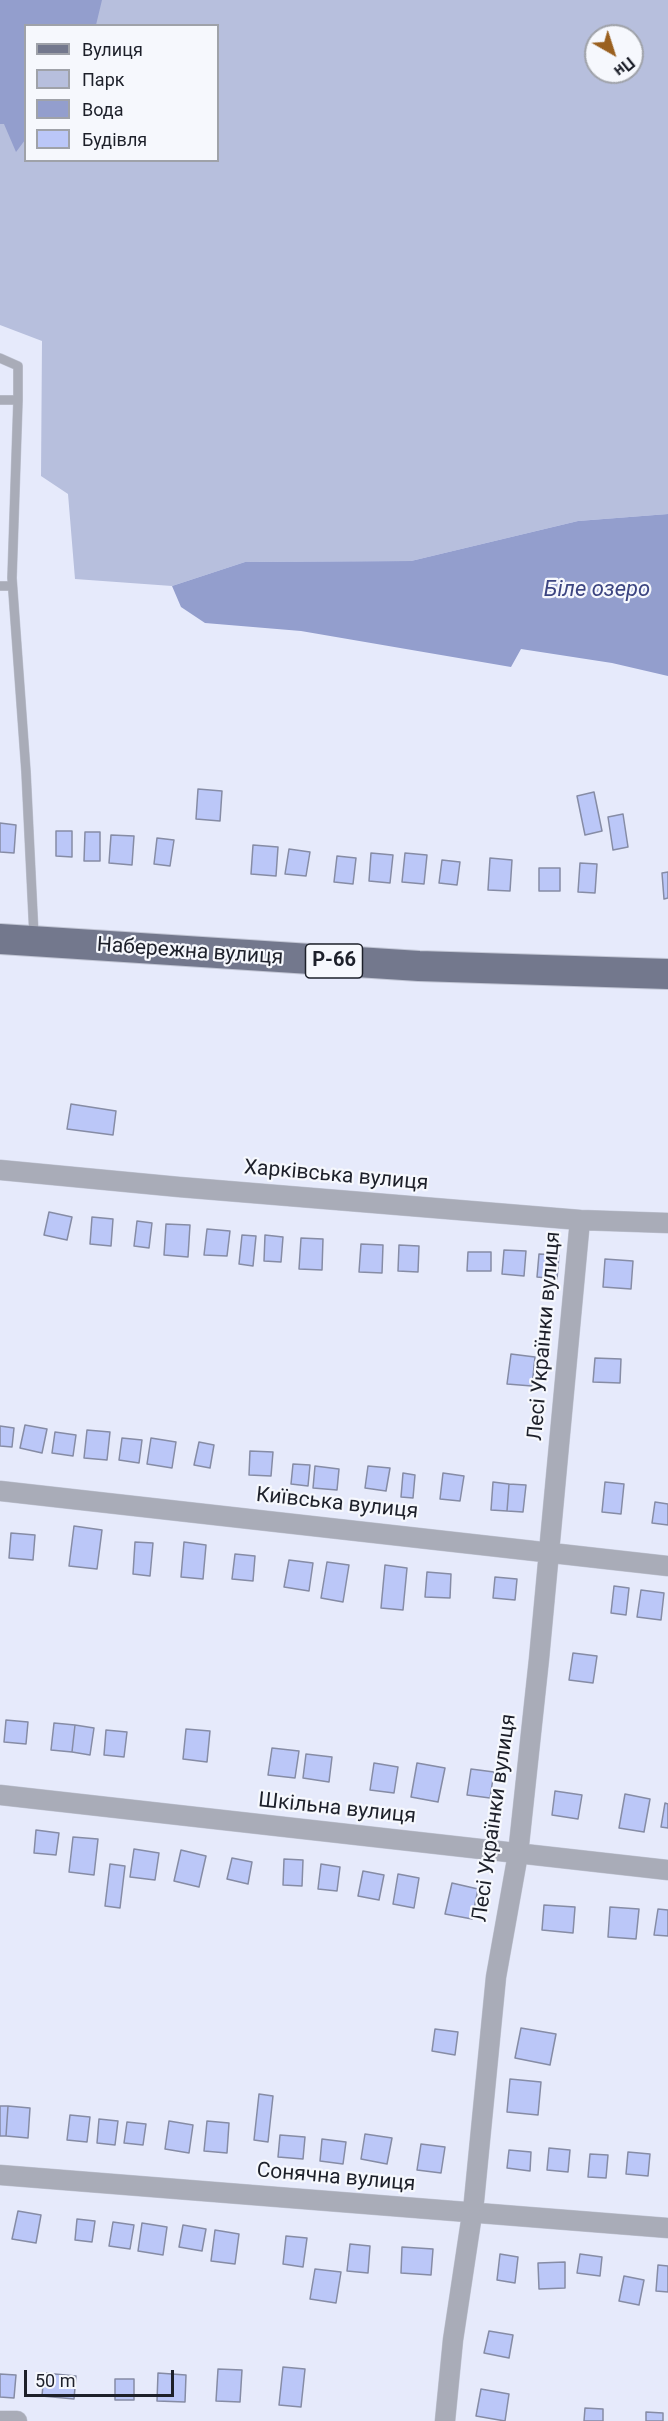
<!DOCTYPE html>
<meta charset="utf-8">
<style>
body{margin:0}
#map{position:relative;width:668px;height:2421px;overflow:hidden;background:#e6eafb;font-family:Roboto,sans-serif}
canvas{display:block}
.legend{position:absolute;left:24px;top:24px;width:195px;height:138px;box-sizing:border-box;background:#f6f8fd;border:2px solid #9fa2a9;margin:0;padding:8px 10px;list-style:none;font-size:18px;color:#1d202a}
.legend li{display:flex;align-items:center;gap:12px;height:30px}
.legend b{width:30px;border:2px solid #9fa2a9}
.north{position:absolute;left:584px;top:24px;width:60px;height:60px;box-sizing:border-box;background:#f6f8fd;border:2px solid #9fa2a9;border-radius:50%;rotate:141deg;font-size:16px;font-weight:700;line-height:24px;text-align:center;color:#1d202a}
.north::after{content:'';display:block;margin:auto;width:21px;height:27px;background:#9a601f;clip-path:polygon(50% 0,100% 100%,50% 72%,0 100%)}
.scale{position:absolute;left:24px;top:2370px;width:150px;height:27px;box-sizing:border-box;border:3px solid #1d202a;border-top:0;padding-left:8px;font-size:18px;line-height:21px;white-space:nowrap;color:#1d202a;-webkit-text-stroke:4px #f6f8fd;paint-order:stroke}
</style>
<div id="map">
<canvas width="668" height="2421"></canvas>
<ul class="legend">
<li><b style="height:8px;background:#73788d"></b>Вулиця</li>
<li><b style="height:16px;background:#b7bfdd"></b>Парк</li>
<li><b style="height:16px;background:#939ecd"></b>Вода</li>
<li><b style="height:16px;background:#bbc7f8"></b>Будівля</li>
</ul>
<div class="north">Пн</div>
<div class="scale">50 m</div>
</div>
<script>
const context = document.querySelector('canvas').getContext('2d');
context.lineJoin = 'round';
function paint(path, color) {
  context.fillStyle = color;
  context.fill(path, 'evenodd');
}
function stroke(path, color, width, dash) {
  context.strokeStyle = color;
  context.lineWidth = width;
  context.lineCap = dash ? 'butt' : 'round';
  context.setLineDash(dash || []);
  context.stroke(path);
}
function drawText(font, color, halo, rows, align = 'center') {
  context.font = font + ' Roboto,sans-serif';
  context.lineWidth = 4.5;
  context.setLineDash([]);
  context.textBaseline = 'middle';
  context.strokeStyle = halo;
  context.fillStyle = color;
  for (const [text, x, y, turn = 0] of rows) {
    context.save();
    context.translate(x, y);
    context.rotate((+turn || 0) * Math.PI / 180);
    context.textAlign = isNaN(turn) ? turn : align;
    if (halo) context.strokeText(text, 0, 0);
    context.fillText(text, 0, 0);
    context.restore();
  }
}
const green = new Path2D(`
 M0,0H668V514L578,521L411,561L245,562L172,586L75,579L68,494L41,476L42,341L0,325ZM26,26H218V160H26ZM596,36H632V72H596Z`);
const water = new Path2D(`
 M0,0H102L96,25L26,26L25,140L16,152L4,124H0Z
 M668,514V676L612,663L521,649L511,667L301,631L205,623L181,607L172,586L245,562L411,561L578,521Z`);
const building = new Path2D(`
 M198,789L222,791L220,821L196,819Z
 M594,792L602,831L585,835L577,796Z
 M623,814L628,847L613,850L608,817Z
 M0,823L16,825L14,853L0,852Z
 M56,831H72V857L56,856Z
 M85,832H100V861H84Z
 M111,835L134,836L132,865L109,863Z
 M157,838L174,840L170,866L154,864Z
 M253,845L278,847L276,876L251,874Z
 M289,849L310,852L306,876L285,874Z
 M371,853L393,855L390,883L369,881Z
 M405,853L427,855L424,884L402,882Z
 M337,856L356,858L353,884L334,882Z
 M490,858L512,860L510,891L488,890Z
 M442,860L460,862L457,885L439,883Z
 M580,863L597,864L595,893L578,892Z
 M539,868H560V891H539Z
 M668,872V898L664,899L662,873Z
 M71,1104L116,1111L113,1135L67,1129Z
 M49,1212L72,1217L67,1240L44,1235Z
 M92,1217L113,1219L111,1246L90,1244Z
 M137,1221L152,1223L149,1248L134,1246Z
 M166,1224L190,1225L188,1257L164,1255Z
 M207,1229L230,1231L227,1256L204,1255Z
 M242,1235L256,1236L253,1266L239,1264Z
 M265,1235L283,1237L281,1262L264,1261Z
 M301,1238L323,1239L322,1270L299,1269Z
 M361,1244L383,1245L382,1273L359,1272Z
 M399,1245L419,1246L418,1272L398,1271Z
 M504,1250L526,1251L524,1276L502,1274Z
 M468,1252H491V1271H467Z
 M539,1254L559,1255L557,1279L537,1277Z
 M605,1259L633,1261L631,1289L603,1287Z
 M511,1354L535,1357L532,1386L507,1384Z
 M595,1358L621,1359L620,1383L593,1382Z
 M25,1425L47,1429L42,1453L20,1448Z
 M0,1426L14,1428L12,1447L0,1446Z
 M87,1430L110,1432L107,1460L84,1458Z
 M55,1432L76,1435L73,1456L52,1453Z
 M122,1438L142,1440L139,1463L119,1460Z
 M151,1438L176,1442L172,1468L147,1464Z
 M199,1442L214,1445L210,1468L194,1465Z
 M250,1451L273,1452L271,1476L249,1475Z
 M293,1464L310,1465L308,1486L291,1484Z
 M315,1466L339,1469L337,1490L313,1488Z
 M368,1466L390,1468L386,1491L365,1488Z
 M403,1473L415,1475L413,1498L401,1497Z
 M443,1473L464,1476L460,1501L440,1499Z
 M493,1482L509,1484L507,1511L491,1510Z
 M605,1482L624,1484L621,1514L602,1512Z
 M509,1484L526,1485L523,1512L507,1511Z
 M655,1502L668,1504V1525L652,1523Z
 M74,1526L102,1530L97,1569L69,1566Z
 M11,1533L35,1535L33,1560L9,1558Z
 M135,1542L153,1543L150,1576L133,1574Z
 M184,1542L206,1545L203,1579L181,1577Z
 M235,1554L255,1556L253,1581L232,1579Z
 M289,1560L313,1563L309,1591L284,1587Z
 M327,1562L349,1565L343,1602L321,1598Z
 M385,1565L407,1568L403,1610L381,1608Z
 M427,1572L451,1574L450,1598L425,1597Z
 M495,1577L517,1579L515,1600L493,1598Z
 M614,1586L629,1588L626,1615L611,1613Z
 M641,1590L664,1593L661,1620L637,1617Z
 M573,1653L597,1656L593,1683L569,1680Z
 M6,1720L28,1722L26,1744L4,1742Z
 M54,1723L75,1725L72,1752L51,1750Z
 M75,1725L94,1728L90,1755L72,1752Z
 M186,1729L210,1731L207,1762L183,1759Z
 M106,1730L127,1732L124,1757L104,1755Z
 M272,1748L299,1751L295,1778L268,1775Z
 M306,1754L332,1757L329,1782L303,1778Z
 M374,1763L398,1767L394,1793L370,1790Z
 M417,1763L445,1768L438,1802L411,1797Z
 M471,1769L494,1772L490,1798L467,1795Z
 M555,1791L582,1795L578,1819L552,1815Z
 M625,1794L650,1799L644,1832L619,1828Z
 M665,1803L668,1804V1828L661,1827Z
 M36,1830L59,1833L56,1855L34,1853Z
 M73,1837L98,1839L94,1875L69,1872Z
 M134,1849L159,1853L155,1880L130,1877Z
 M181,1850L206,1856L199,1887L174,1881Z
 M232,1858L252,1862L248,1884L227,1879Z
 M284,1859L303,1860L302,1886L283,1885Z
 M110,1864L125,1866L120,1908L105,1906Z
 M321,1864L340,1867L337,1891L318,1889Z
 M363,1871L384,1875L379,1900L358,1896Z
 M398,1874L419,1878L414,1908L393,1904Z
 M452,1883L478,1889L472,1919L445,1914Z
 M544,1905L575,1907L573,1933L542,1930Z
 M610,1907L639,1909L636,1939L608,1937Z
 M658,1909L668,1910V1936L654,1935Z
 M521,2028L556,2034L550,2065L515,2058Z
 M435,2029L458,2032L455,2055L432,2051Z
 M510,2079L541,2082L538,2115L507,2112Z
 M259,2094L273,2096L268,2142L254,2140Z
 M0,2106H8L6,2136H0Z
 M8,2106L30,2108L28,2138L6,2136Z
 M70,2115L90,2117L87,2142L67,2140Z
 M99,2119L118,2121L115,2145L97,2143Z
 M169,2121L193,2125L189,2153L165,2149Z
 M207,2121L229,2123L227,2153L204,2151Z
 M127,2122L146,2124L143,2145L124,2143Z
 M365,2134L392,2138L387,2164L361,2159Z
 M280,2135L305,2137L303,2159L278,2157Z
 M322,2139L346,2142L343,2164L320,2161Z
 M421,2144L445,2147L441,2173L417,2170Z
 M549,2148L570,2150L568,2172L547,2170Z
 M509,2150L531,2152L530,2171L507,2168Z
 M628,2152L650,2154L648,2176L626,2174Z
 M590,2154L608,2155L606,2178L588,2177Z
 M18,2211L41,2215L36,2243L12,2239Z
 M77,2219L95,2221L92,2242L75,2240Z
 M113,2222L134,2225L130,2249L109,2246Z
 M142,2223L167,2227L163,2255L138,2251Z
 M183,2225L206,2229L202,2251L179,2247Z
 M215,2230L239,2234L235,2264L211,2261Z
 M286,2236L307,2238L303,2267L283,2264Z
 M350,2244L370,2246L368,2273L347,2271Z
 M402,2247L433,2249L431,2275L401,2273Z
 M500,2254L518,2257L515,2283L497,2280Z
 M580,2254L602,2257L600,2276L577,2273Z
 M565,2262V2288L539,2289L538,2263Z
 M658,2265L668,2266V2292L656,2291Z
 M315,2269L341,2272L336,2303L310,2299Z
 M624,2276L644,2280L639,2305L619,2301Z
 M489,2331L513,2335L509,2358L484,2353Z
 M283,2367L305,2369L301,2407L279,2405Z
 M218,2369L242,2370L240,2402L216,2401Z
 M44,2373L76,2376L74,2399L42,2396Z
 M158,2373L186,2375L185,2402L157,2401Z
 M0,2374L16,2375L14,2398L0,2397Z
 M115,2379H134V2400H115Z
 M481,2389L509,2394L505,2421L476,2416Z
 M585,2408L603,2409V2421H584Z
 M646,2412L663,2413V2421H646Z`);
const lane = new Path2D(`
 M0,358L18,366V400L12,578L26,772L34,936
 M0,400H18
 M0,586H12`);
const street = new Path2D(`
 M0,1170L179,1187L580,1220L668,1223
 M0,1491L668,1566
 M0,1795L668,1870
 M0,2175L668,2228
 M0,2421H17
 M445,2421L453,2340L474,2201L496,1977L518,1854L539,1659L580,1220`);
const primary = new Path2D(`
 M0,939L419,966L668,974`);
const shields = [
 [334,961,57]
];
const shieldNames = [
 ["Р-66",334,961]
];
const streetNames = [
 ["Набережна вулиця",190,952,4],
 ["Харківська вулиця",336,1176,5],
 ["Лесі Українки вулиця",545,1336,-85],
 ["Київська вулиця",337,1504,6],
 ["Шкільна вулиця",337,1809,6],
 ["Лесі Українки вулиця",495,1818,-82],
 ["Сонячна вулиця",336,2178,5]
];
const waterNames = [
 ["Біле озеро",597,590]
];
paint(green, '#b7bfdd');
paint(water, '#939ecd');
paint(building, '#bbc7f8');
stroke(building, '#868ca5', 1.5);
stroke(lane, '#c2c6d5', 10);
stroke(street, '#c2c6d5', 21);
stroke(primary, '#c2c6d5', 32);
stroke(lane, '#a9acb8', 9);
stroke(street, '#a9acb8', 20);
stroke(primary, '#73788d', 30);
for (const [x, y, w] of shields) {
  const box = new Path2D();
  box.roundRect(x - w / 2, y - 17, w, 34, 4.5);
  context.fillStyle = '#f6f8fd';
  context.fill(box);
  stroke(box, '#1d202a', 1.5);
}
drawText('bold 20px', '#1d202a', null, shieldNames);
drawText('21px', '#1d202a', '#f6f8fd', streetNames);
drawText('italic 22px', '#3c4581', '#f6f8fd', waterNames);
</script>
